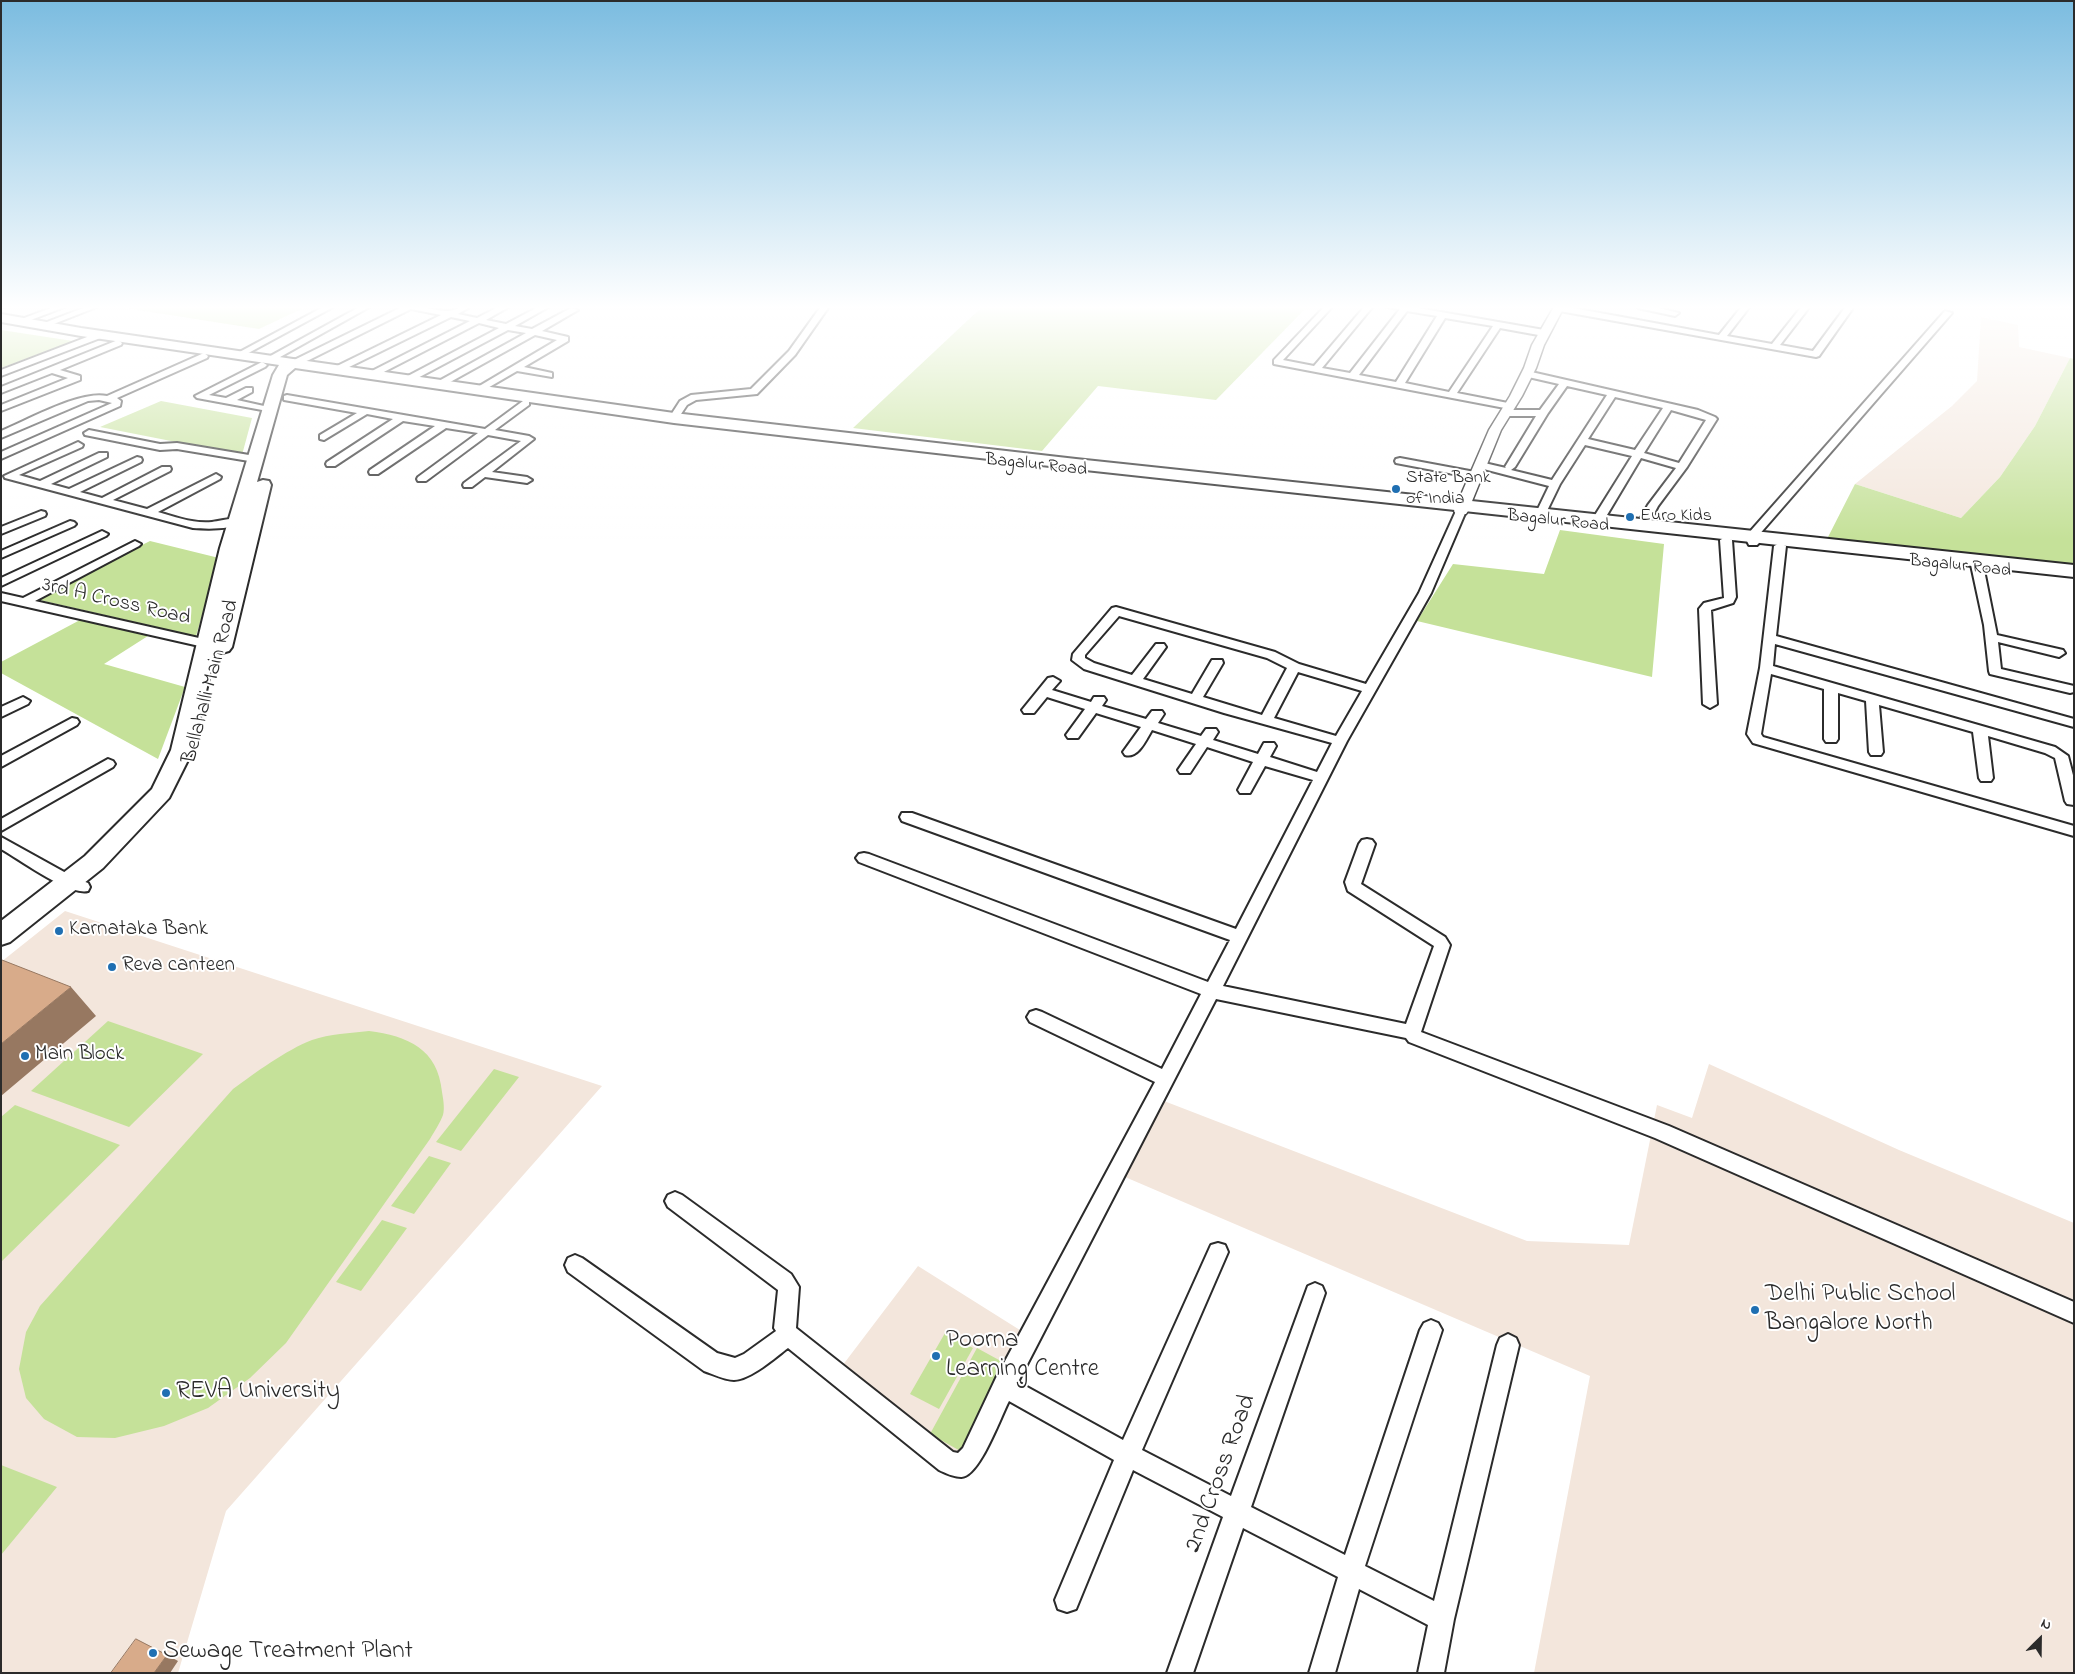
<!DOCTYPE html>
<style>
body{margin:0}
#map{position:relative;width:2075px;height:1674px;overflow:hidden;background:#fff;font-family:"Indie Flower",sans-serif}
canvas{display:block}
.frame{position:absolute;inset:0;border:2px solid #2b2b2b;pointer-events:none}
.north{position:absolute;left:2015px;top:1614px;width:50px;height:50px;-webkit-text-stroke:4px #fff;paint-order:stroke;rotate:23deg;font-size:14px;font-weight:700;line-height:20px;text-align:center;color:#2b2b2b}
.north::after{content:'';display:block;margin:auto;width:18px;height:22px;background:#2b2b2b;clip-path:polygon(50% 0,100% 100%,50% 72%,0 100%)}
</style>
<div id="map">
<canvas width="2075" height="1674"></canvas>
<div class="frame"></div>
<div class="north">N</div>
</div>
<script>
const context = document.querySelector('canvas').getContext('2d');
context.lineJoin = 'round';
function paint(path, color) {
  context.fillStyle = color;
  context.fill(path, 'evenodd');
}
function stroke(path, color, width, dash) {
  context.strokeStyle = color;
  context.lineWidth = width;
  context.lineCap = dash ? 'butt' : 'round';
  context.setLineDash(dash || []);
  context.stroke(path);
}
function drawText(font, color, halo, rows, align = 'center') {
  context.font = font + ' "Indie Flower",sans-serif';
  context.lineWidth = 4;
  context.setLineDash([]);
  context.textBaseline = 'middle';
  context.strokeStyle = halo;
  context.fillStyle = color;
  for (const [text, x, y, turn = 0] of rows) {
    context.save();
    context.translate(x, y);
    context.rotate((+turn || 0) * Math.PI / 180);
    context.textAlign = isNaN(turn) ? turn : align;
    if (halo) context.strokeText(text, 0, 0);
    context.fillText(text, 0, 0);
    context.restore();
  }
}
const built = new Path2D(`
 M1981,317L2018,325L2019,347L2070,358L2035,426L2000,477L1961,518L1855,484L1952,406L1977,381Z
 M65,911L602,1086L226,1511L178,1673H1V962Z
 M1709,1064L1899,1150L2074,1223V1673H1534L1590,1376L1125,1177L1164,1101L1527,1241L1629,1245L1657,1105L1692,1118Z
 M918,1266L1031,1337L960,1465L836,1374Z`);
const green = new Path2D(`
 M106,305H310L259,329Z
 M984,305H1309L1216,400L1098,386L1042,451L853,428Z
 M1,330L73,341L1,368Z
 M2070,358L2074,359V567L1826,541L1855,484L1961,518L2000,477L2035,426Z
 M161,401L252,418L242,455L100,427Z
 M1560,530L1664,544L1652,677L1417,621L1453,564L1544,574Z
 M150,541L219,558L196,636L35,599Z
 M80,620L151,634L104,664L185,687L158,759L1,673V662Z
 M108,1021L203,1054L129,1127L31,1091Z
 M369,1031C408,1036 438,1049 442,1092C443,1098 445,1108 443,1115C440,1123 434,1132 430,1139L286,1343L250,1378L208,1408L164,1426L115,1438L77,1437L44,1419L26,1398L19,1369L26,1332L40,1306L233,1089C255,1073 286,1050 312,1040C330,1034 350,1033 369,1031Z
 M494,1069L519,1077L461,1151L436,1142Z
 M15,1105L120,1145L1,1262V1117Z
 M429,1156L451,1163L414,1214L391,1206Z
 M382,1220L407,1228L361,1291L336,1282Z
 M945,1333L973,1348L939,1409L910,1394Z
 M977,1348L1010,1366L964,1453L930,1434Z
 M1,1465L57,1487L1,1555Z`);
const minor = new Path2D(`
 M1,305H10L1,308Z
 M59,305H70L23,323L16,321Z
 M91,305H102L46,327L39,325Z
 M327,305H337L241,357L238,358L234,355Z
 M363,305H373L273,361H267L265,359Z
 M406,305C420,305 432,310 446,311C453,312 462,305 473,305L458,314L477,318L502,305H512L486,320L506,324L542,305H552L515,326L532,329L571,308L578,310L542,331L568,337V341L524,367L552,373V377L517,371L479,393L476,392V388L557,340L535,335L443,386H437V382L526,333L508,330L412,381H406V377L499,328L479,323L376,376H370V372L470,321L451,317L341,371H335V367L441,315L411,309L309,360L293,366L288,363Z
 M822,305H830L795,355L757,394L696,400L687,405L677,420H671L669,418L680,401L691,395L751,389L789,351Z
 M1326,305H1334L1283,360L1314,366L1366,305H1374L1322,368L1350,373L1400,309L1386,307L1385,305H1401L1544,330L1548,333L1544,336L1500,328L1457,393L1513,404L1515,406L1510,409L1274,364V360ZM1407,311L1437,316L1396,382L1359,375ZM1445,318L1493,326L1449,392L1405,383Z
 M1557,305L1719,335L1743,305H1751L1727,336L1772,344L1803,305H1811L1780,345L1813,351L1847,305H1855L1819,356L1816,357L1554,310V306Z
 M1638,305H1647L1679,313L1675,316L1638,308Z
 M1945,311L1952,313L1757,537L1759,543L1757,545H1749L1745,537L1747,535Z
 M100,332L104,335L103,337L1,376V370Z
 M118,340L122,343L121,345L60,370L80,376V380L1,411V405L68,378L52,373L1,393V387Z
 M204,353L208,356L207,358L117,398L121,401L120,406L1,459V452L112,403L99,400L88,401L1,438V431C28,420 80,390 107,396Z
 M262,362L267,365L265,367L209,395L226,398L246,388H252V392L237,400L273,408V412L197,398L195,396Z
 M1527,371L1698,410L1715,417L1717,419L1687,467L1658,506L1647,527L1643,528L1637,525L1648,505L1676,468L1641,458L1604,520L1598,523L1592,520L1632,456L1585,445L1560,484L1545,515L1540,518L1535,515L1549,486L1476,467L1475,465L1480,462L1506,468L1505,467L1536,416H1506L1501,413L1506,410H1540L1559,384L1524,376L1522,374ZM1567,386L1607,395L1552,480L1511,470L1515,467L1548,413ZM1615,397L1663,408L1635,450L1588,439ZM1671,410L1706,420L1679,463L1644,453Z
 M287,395L485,429L523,401H529V405L495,430L529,436L534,439L492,472L527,477L532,480L527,483L485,477L472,487H464L463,485L464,483L521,441L488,435L426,481H418L417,479L418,477L478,433L446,428L378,474H370L369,472L370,470L435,426L403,421L335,466H327L326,464L327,462L393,419L367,414L324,440L320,439V435L357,413L284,400V396Z
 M89,430L160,444L177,443L255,456L260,459L255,462L177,449L160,450L85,435L84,433Z
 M78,442L83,445L82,447L19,475L40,481L99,453H107V457L51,484L69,489L137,457L141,458L142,460L141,462L80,492L102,498L162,467H170L171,469L170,471L113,500L147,509L216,474L221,477L220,479L158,512C176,517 194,524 212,522C221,521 236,516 243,522C233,530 205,529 193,528L5,478L4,476Z
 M1400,458L1475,472L1480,475L1475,478L1396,463L1395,461L1396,459Z
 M1461,508L1466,511L1431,593L1347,741L1223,986L1406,1024L1434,946L1348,891L1345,882L1359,844L1362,840L1367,839L1372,840L1375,844L1361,884L1445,937L1450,945L1421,1032L1669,1126L2074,1302V1323L1655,1138L1409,1042L1406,1038L1216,999L1018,1382L1123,1440L1211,1245L1218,1243L1225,1245L1228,1252L1142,1450L1231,1496L1308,1286L1315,1283L1322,1286L1325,1293L1251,1507L1345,1555L1420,1330L1424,1323L1431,1320L1438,1323L1442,1330L1365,1566L1434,1601L1497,1345L1500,1338L1508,1334L1516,1338L1519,1345L1454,1619L1444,1673H1418L1428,1625L1359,1589L1335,1673H1309L1338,1577L1243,1528L1193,1673H1167L1223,1517L1133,1470L1076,1609L1067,1612L1058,1609L1055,1600L1114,1460L1009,1401C1001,1416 979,1478 961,1477C954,1477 945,1473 939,1470L788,1348C776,1357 750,1380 734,1380C725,1380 713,1374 704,1371L568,1272L565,1265L568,1258L575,1255L582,1258L717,1353L735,1358L744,1354L776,1331L774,1328L778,1290L668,1207L665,1201L668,1195L675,1192L682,1195L791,1274L799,1287L796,1328L953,1452L958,1453L963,1448L996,1378L1155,1082L1030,1022L1027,1017L1030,1012L1036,1010L1042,1012L1162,1069L1201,994L859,862L856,858L859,854L864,853L869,854L1208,982L1230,940L902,821L900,817L902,813H912L1236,929L1313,780L1265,766L1250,793H1240L1238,790L1253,762L1207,747L1190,773H1180L1178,770L1196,744L1152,730C1146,740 1138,759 1125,755L1123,752L1141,727L1096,713L1078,738H1068L1066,735L1085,709L1047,697L1034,713H1024L1022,710L1048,678L1053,677L1060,681L1052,690L1091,702L1094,697H1104L1106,700L1102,706L1146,719L1152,711H1162L1164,714L1158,723L1201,736L1206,729H1216L1218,732L1213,740L1258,754L1264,743H1274L1276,746L1270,757L1317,772L1332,743L1224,713L1084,669L1072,660L1073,654L1112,608L1116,607L1275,652L1299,664L1366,684L1419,593L1456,511ZM1119,616L1267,658L1287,668L1262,715L1203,697L1223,663L1222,660H1212L1192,694L1143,679L1166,647L1164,644H1156L1132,675L1094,663L1085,658V655ZM1298,672L1362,691L1336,736L1274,718Z
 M41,511L45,512L46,514L45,516L1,534V527Z
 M70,521L74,522L76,524L74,526L1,558V551Z
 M102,531L108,534L106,536L1,586V578Z
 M1726,537L1732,540L1736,597L1733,603L1711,610L1717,704L1710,708L1703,704L1699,609L1704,603L1724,598L1720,540Z
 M135,541L141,544L139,546L35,601L221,643L223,646L221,649L217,650L1,601V593L23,598Z
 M1780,543L1786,546L1776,636L2074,719V727L1775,644L1773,666L2055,747L2068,756L2074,779V805L2067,804L2065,801L2055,758L2045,753L1988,736L1993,778L1991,781H1981L1979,778L1973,732L1879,705L1883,752L1881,755H1871L1869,752L1866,701L1838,693V739L1836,742H1826L1824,739V689L1771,674L1761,734L1763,737L2074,826V836L1753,743L1747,734L1760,668L1774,546Z
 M1976,557L1982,560L1997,635L2063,650L2065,653L2059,657L1998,642L2001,669L2074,686V692L2070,693L1990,674L1989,671L1984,625L1970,560Z
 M23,697L30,701L28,704L1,717V707Z
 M72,718L77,719L79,722L77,725L1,767V756Z
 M108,759L113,761L115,764L113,767L1,831V819Z
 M1,837L75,878L88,883L90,887L88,891C69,896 19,859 1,849Z`);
const tertiary = new Path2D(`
 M1555,305H1565L1544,345L1536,368L1522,396L1501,430L1468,511L1466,514H1456L1454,511L1489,430L1510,396L1524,368L1532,345Z`);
const secondary = new Path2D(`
 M1,314L81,328L293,359L299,363L293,367L81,336L1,322Z`);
const primary = new Path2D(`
 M293,359L674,413L1076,459L2074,565V577L1076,469L674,423L295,368L287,375L257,482L263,480L269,481L271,485L232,647L229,651L222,653L215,651L193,750L169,798L103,868L10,942L1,945V921L85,856L152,789L171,750L220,548L273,375L279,365Z`);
const shadedWall = new Path2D(`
 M71,987L96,1016L1,1096V1044Z
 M167,1655L178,1661L170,1673H154Z`);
const building = new Path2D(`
 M1,960H2L71,987L1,1044Z
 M136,1639L167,1655L154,1673H111Z`);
const markers = [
 [1396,489,5,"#1f6fb2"],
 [1630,517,5,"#1f6fb2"],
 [59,931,5,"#1f6fb2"],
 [112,967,5,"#1f6fb2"],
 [25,1056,5,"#1f6fb2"],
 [1755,1310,5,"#1f6fb2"],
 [936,1356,5,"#1f6fb2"],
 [166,1393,5,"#1f6fb2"],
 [153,1653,5,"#1f6fb2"]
];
const farStreetnames = [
 ["Bagalur Road",1036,466,6],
 ["Bagalur Road",1558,522,6],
 ["Bagalur Road",1960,567,6]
];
const farPoinames = [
 ["State Bank",1406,479],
 ["of India",1406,500],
 ["Euro Kids",1640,517]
];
const streetNames = [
 ["3rd A Cross Road",116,603,13],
 ["Bellahalli Main Road",212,682,-75]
];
const poiNames = [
 ["Karnataka Bank",69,931],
 ["Reva canteen",122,967],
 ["Main Block",35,1056]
];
const nearPoinames = [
 ["Delhi Public School",1765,1296],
 ["Bangalore North",1765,1325],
 ["Poorna",946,1342],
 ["Learning Centre",946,1371],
 ["REVA University",176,1393],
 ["Sewage Treatment Plant",163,1653]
];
const nearStreetnames = [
 ["2nd Cross Road",1222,1474,-70]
];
paint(built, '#f3e6dc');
paint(green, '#c5e199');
stroke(minor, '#2b2b2b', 4);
stroke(tertiary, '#2b2b2b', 3);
stroke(secondary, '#2b2b2b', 4);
stroke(primary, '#2b2b2b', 4);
paint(minor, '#fff');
paint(tertiary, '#fff');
paint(secondary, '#fff');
paint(primary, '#fff');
paint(shadedWall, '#977861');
paint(building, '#d8ab8a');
stroke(building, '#977861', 1);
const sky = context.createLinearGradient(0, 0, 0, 539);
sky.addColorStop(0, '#7bbce0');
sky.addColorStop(0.57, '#fff');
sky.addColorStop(1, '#ffffff00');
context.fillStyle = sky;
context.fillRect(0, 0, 2075, 539);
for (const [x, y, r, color] of markers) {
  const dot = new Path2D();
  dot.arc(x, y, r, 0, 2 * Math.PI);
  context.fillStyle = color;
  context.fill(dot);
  stroke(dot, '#fff', 2);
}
drawText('18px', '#2b2b2b', '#fff', farStreetnames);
drawText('18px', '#2b2b2b', '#fff', farPoinames, 'left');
drawText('21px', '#2b2b2b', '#fff', streetNames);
drawText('21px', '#2b2b2b', '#fff', poiNames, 'left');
drawText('25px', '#2b2b2b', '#fff', nearPoinames, 'left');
drawText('25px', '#2b2b2b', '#fff', nearStreetnames);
</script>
